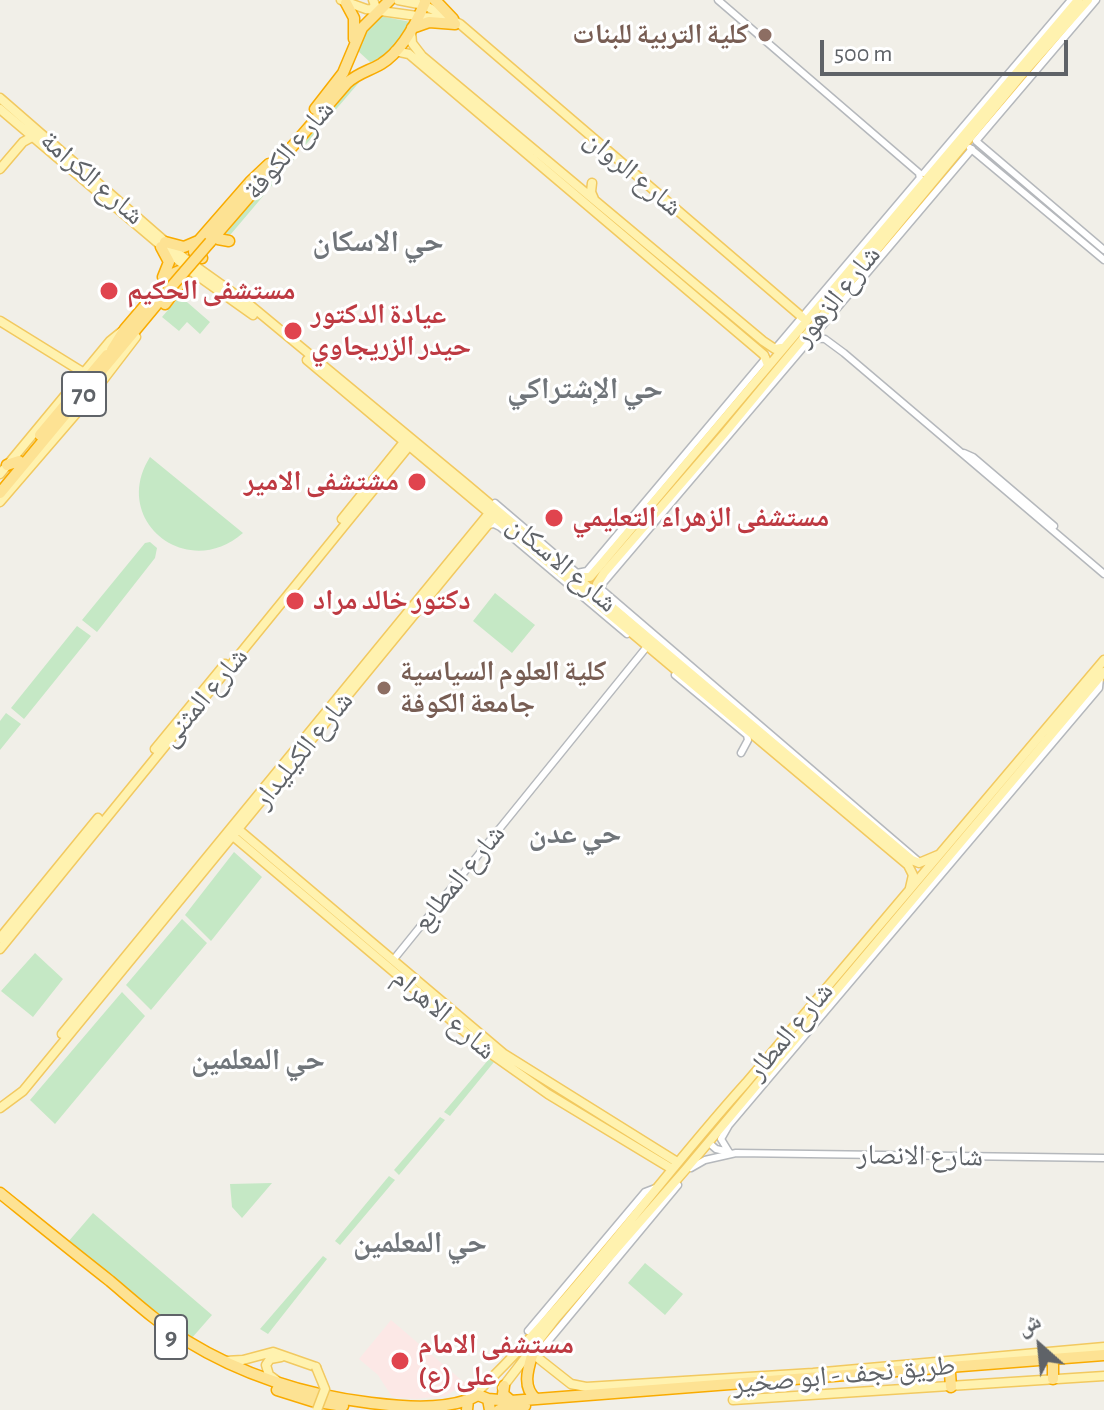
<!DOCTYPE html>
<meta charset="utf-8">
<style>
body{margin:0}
#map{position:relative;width:1104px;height:1410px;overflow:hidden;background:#f1efe8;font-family:"Alegreya Sans","Noto Naskh Arabic",sans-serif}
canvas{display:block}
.north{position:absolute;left:1000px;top:1306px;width:80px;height:80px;-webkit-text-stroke:6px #fff;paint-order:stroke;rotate:333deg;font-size:22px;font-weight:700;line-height:32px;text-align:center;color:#5f6368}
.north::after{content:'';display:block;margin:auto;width:28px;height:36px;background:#5f6368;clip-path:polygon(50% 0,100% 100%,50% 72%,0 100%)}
.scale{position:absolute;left:820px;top:40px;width:248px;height:36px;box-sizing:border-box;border:4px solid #5f6368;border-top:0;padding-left:10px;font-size:24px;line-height:28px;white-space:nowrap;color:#5f6368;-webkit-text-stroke:6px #fff;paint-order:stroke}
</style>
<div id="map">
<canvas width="1104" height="1410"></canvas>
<div class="north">ش</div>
<div class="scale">500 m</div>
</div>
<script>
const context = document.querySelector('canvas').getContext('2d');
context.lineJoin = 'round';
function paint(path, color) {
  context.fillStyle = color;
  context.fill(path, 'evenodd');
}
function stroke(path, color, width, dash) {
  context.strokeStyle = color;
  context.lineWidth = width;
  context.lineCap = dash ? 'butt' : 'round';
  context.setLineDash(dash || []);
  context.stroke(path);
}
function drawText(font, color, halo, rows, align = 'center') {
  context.font = font + ' "Alegreya Sans","Noto Naskh Arabic",sans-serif';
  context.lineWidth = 6;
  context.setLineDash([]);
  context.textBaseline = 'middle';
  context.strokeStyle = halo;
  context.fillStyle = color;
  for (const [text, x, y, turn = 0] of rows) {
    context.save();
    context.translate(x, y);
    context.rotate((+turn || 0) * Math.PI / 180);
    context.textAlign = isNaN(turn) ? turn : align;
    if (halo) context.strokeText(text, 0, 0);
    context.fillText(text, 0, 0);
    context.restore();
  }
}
const medical = new Path2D(`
 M391,1320L466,1384L445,1396L415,1399L392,1397L378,1375L359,1359Z`);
const green = new Path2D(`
 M380,16L411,22C401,37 389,59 370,62L358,51L359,41Z
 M362,79L302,149L300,143L350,86Z
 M292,149L297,156L231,234L225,235Z
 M180,296L210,322L200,334L187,322L179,331L162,317Z
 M150,457L243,533C187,582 110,520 150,457Z
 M150,542L157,548L155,558L97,632L82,620L145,543Z
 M495,593L535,625L512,653L473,621Z
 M77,626L91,636L24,719L11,708Z
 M6,713L21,724L0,750V721Z
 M234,852L262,877L211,941L185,915Z
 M182,919L207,943L151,1010L126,985Z
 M35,953L63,979L33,1017L1,991Z
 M122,992L145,1016L55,1124L30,1100Z
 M489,1059L494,1062L450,1116L444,1112Z
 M440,1117L445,1120L399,1175L394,1170Z
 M389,1176L395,1180L340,1245L335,1241Z
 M272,1183L242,1218L232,1207L230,1184Z
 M93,1213L212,1315L191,1339L68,1242Z
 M323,1256L327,1259L268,1334L260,1329Z
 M645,1263L683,1294L665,1315L628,1283Z`);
const minor = new Path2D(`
 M718,0L919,173L921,185
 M976,141L1096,0
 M976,141L1104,250
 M970,148L1104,260
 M924,173L1071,0
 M822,326L972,149
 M812,337L603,583L601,589L917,860
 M810,338L825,339L844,353L1104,574
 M775,349L920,178
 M964,453L973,457L1054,526
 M495,503L577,573L587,571L766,358
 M487,525L494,524L500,527L627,634
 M675,675L747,735L748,740L741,753
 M394,959L645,649
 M708,1142L716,1149L729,1152
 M729,1152L721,1139L729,1125L1099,688L1100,678
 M691,1168L705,1160L736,1153L1104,1158
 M528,1331L645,1192L658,1187
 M533,1352L540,1351L678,1185`);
const major = new Path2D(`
 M341,0L366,9L446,20
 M398,0L424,5L460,24L802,317
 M371,10L375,5L373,0
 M411,31L412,43L422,56L763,341L775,349L781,348
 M395,51L409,54L757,349L764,355L768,365
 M0,98L184,258L250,305L465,483L912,860L919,863L938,855
 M0,109L191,271L253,315
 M0,169L23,142L32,137
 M592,183L591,192L594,199
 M0,321L84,373
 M307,360L908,865L913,875L910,888
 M0,474L110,341L121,332
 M0,502L87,401L136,337
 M342,519L404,442
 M579,577H590L603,562L1078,0
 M600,596L597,584L604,573L724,434L1025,71L1088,0
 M155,749L225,664
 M239,830L504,1054L677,1162
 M233,836L490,1053L548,1094L672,1169
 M0,938L98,818
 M0,949L409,446
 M62,1034L490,512
 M0,1108L23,1091L495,516
 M533,1354L571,1384L586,1387L813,1373L1104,1347
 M225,1361L243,1360L273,1352L316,1367
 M276,1380L269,1375L266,1365L270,1359L281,1357
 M502,1388L556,1318L686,1169L1104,672
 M472,1397C573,1302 653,1186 746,1083L1104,660
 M733,1400L1104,1376`);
const highway = new Path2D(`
 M435,0L453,19
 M346,3L354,18V39
 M412,28L429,22L455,24
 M315,109L343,73L362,28L390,0
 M218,239L229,241
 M165,242L184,247L198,241
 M210,242L347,83C358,73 369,71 381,64C402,51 417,22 426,0
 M161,247L169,262L163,277
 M202,258L194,252L195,245L250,182L269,164
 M112,350L125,329L172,274L179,271L183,274V280L165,304
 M40,435L107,355
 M7,465L19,461
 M0,493L166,293
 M0,1193C36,1222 73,1252 110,1281C135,1302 159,1324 187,1341C244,1376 306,1395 371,1403C404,1407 437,1410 468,1400
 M535,1345C531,1362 519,1385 536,1399
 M1053,1365V1379
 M950,1373L951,1387
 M504,1386L503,1394L511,1401
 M277,1390L312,1401L343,1406
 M488,1399L511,1401L1104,1355
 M467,1410L468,1400L478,1395L488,1399L490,1410
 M499,1410L525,1406`);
const majorBridge = new Path2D(`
 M316,1367L325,1389L317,1410`);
const highwayBridge = new Path2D(`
 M166,293L210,242`);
const markers = [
 [765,35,8,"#8d6e63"],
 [109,291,10,"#e0444e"],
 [293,331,10,"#e0444e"],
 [417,482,10,"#e0444e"],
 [554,518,10,"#e0444e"],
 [295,601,10,"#e0444e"],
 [384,688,8,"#8d6e63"],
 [400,1361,10,"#e0444e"]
];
const shields = [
 [84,394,44],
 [171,1337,32]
];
const shieldNames = [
 ["70",84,394],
 ["9",171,1337]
];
const educationNames = [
 ["كلية التربية للبنات",749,35],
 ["كلية العلوم السياسية",400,672,"left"],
 ["جامعة الكوفة",400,704,"left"]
];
const streetNames = [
 ["شارع الكوفة",289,150,-49],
 ["شارع الروان",633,173,40],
 ["شارع الكرامة",92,178,41],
 ["شارع الزهور",837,296,-51],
 ["شارع الاسكان",562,564,40],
 ["شارع المثنى",204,697,-50],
 ["شارع الكيليدار",303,750,-51],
 ["شارع المطابع",459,878,-51],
 ["شارع الاهرام",444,1014,40],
 ["شارع المطار",790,1031,-50],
 ["شارع الانصار",920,1156,1],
 ["طريق نجف - ابو صخير",844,1375,-5]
];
const healthNames = [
 ["مستشفى الحكيم",127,291],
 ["عيادة الدكتور",311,315],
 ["حيدر الزريجاوي",311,347],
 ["مشتشفى الامير",399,482,"right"],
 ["مستشفى الزهراء التعليمي",572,518],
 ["دكتور خالد مراد",313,601],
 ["مستشفی الامام",418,1345],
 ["علی (ع)",418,1377]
];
const neighbourhoodNames = [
 ["حي الاسكان",378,242],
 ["حي الإشتراكي",585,389],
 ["حي عدن",575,834],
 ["حي المعلمین",258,1060],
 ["حي المعلمين",420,1243]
];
paint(medical, '#fce8e6');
paint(green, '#c5e8c5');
stroke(minor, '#b5b8bc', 9);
stroke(major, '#f2c960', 11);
stroke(highway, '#f9ab00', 13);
stroke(minor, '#fff', 6);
stroke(major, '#fff2af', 8);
stroke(highway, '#fde293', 10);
stroke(majorBridge, '#f2c960', 11, []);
stroke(highwayBridge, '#f9ab00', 13, []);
stroke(majorBridge, '#fff2af', 8);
stroke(highwayBridge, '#fde293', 10);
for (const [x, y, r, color] of markers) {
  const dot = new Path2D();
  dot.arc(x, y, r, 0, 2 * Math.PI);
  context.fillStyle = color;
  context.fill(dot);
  stroke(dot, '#fff', 3);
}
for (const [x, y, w] of shields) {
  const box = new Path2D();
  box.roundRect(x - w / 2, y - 22, w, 44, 6);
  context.fillStyle = '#fff';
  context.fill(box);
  stroke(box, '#5f6368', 2);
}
drawText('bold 26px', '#5f6368', null, shieldNames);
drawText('bold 28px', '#785e54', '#fff', educationNames, 'right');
drawText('28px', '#5f6368', '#fff', streetNames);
drawText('bold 28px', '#be3a42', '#fff', healthNames, 'left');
drawText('bold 30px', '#70757a', '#fff', neighbourhoodNames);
</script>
